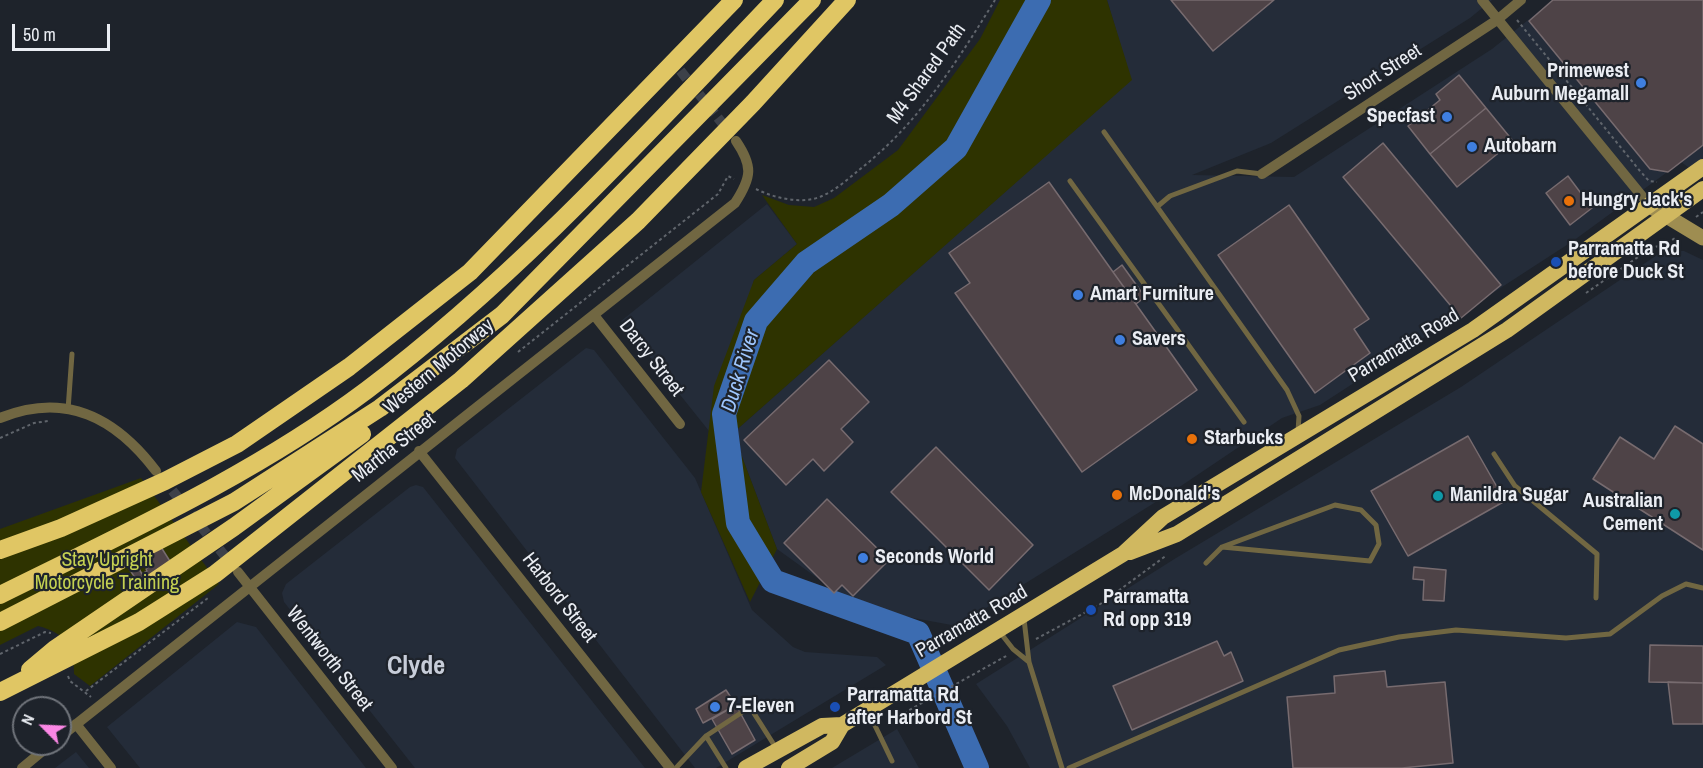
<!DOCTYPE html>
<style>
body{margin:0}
#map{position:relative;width:1703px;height:768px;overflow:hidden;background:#1e232b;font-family:"Archivo Narrow",sans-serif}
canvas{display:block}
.north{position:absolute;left:12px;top:696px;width:60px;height:60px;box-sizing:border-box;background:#1e232b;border:2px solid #70747b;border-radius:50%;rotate:294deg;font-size:16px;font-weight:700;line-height:24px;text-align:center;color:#eaedf3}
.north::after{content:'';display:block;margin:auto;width:21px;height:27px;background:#fb87e5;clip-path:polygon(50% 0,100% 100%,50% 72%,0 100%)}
.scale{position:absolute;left:12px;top:24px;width:98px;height:27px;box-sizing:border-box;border:3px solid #eaedf3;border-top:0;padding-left:8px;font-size:18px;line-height:21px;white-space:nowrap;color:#eaedf3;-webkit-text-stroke:4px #1e232b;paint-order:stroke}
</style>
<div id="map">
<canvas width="1703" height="768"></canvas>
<div class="north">N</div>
<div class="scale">50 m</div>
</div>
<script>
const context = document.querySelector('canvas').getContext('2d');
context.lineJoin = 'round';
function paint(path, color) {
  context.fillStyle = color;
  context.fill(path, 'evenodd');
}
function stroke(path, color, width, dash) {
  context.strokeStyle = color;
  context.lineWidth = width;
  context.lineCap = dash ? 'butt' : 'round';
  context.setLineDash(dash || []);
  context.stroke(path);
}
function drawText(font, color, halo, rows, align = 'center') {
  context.font = font + ' "Archivo Narrow",sans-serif';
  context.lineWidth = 4.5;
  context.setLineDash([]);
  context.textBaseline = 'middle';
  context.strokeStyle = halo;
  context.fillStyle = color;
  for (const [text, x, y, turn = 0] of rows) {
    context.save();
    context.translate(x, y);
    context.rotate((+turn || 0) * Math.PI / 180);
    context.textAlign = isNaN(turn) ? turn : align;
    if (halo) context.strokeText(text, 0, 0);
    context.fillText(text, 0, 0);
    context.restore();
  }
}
const built = new Path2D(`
 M1107,0H1492L1470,18L1271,143L1192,175L1294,177L1492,49L1553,0H1703V178L1681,162L1573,241L1320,405L1282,418L1175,490L957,626L859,608L777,549L733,433L1131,80Z
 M767,204L797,244L754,280L713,436L621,321Z
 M1663,251H1684L1703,260V768H1030L1007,726L976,684L1176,558L1461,387Z
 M586,348L594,350L695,478L752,610L793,647L805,652L877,657L886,665L716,768H695L455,458L457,449Z
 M416,485L423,487L645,768H415L284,602L282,593L286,584L410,487Z
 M237,622L256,627L366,768H140L107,727Z
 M897,729L919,768H832Z
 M76,752L89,768H55Z`);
const green = new Path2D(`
 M1000,0H1107L1132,80L733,433L777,549L750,602L701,492L714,386L754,280L797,244L762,195L789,205L814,207L834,198L898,150L980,39Z
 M141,478L219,584L90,686L74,674C74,645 65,633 38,626L0,645V529Z`);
const river = new Path2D(`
 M977,768L918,633L773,581L738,523L724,414L756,321L806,263L891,205L956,148L1039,0`);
const building = new Path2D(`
 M1171,0H1274L1213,51Z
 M1553,0H1703V145L1668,172L1650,169L1529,21Z
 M1459,75L1486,108L1430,154L1408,126L1440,100L1436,94Z
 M1486,108L1513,141L1457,187L1430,154Z
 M1383,143L1501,285L1461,318L1343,177Z
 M1568,176L1592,208L1570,225L1546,193Z
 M1049,182L1197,390L1082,472L955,293L970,283L949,253Z
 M1289,205L1369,319L1354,329L1370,353L1315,393L1218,255Z
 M1122,265L1145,297L1136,304L1113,272Z
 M829,360L869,402L841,429L853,442L824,471L813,459L786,485L744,440Z
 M1675,426L1703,444V550L1593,479L1620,437L1654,459Z
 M1468,436L1505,501L1408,556L1371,491Z
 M936,447L1033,545L989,590L891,492Z
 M827,499L889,560L853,596L842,585L834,593L784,543Z
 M154,536L173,566L141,587L128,567L135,562L142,574L147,571L146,569L153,564L141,545Z
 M1414,567L1446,570L1444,601L1423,600L1424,580L1413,579Z
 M1217,641L1224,656L1231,652L1243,681L1132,730L1113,686Z
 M1650,645L1703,646V683L1649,682Z
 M1385,671L1387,687L1445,682L1453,763L1402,768H1293L1287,697L1335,693L1334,676Z
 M1668,682L1703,683V724H1673Z
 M726,690L736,705L703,723L696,709Z
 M736,705L755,740L732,754L712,719Z`);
const minorTunnel = new Path2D(`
 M671,59L730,133
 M163,479L232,565`);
const path = new Path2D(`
 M1517,20L1640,171L1649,181L1657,182
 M756,189C774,198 802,205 822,196C836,190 848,179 859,170C918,124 956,63 995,0
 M1696,217L1703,212
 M1586,293L1651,248L1666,244L1675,238
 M518,352L718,194L728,176L734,179
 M0,438L34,423L48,421
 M1036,639L1099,605L1167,555
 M0,654L45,632L51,633
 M68,676L70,681L91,697
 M86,691L208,598
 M904,713L1008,655`);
const service = new Path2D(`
 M1104,132L1287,390L1299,416L1298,432
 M1070,181L1244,422
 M1158,206L1170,196L1237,171L1262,174
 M68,410L72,354
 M1494,454L1515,486L1597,554L1596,598
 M1206,563L1222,547L1335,505L1361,510L1376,525L1379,544L1370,561L1222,547
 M1024,619L1029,662L1062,768
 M999,631L1013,649L1029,662
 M868,711L892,761
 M706,736L750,707L776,748
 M676,768L706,736L726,768
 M1069,768L1339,650L1399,637L1456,630L1566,638L1610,634L1662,596L1686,584L1703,588`);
const minor = new Path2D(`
 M1482,0L1650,206
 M1262,174L1497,20L1521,0
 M594,315L680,424
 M0,418C66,391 116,418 156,471
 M419,451L670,768
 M238,572L392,768
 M76,724L111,768
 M60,737L735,203C752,177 753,166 736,141
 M22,768L51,744`);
const secondary = new Path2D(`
 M1650,206L1703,238`);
const trunk = new Path2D(`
 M1130,552L1177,534L1507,330L1703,189
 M746,768L822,726L842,725
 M789,768L832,742L842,725L1123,554L1163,517L1473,330L1703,167`);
const motorway = new Path2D(`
 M0,550L61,528L165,481L237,444L349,367L470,272L734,0
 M0,595C125,533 255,474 367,390C518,276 645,136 775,0
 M0,622L234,502L380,408L502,315L812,0
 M30,670L55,649L234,527L362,434
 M0,692L139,622L215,574L461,380L638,221L753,103L847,0`);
const markers = [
 [1641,83,6,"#3f7fe0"],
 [1447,117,6,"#3f7fe0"],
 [1472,147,6,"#3f7fe0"],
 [1569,201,6,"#e8710a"],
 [1556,262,6,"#1a4fb4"],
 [1078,295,6,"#3f7fe0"],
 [1120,340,6,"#3f7fe0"],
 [1192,439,6,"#e8710a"],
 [1117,495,6,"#e8710a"],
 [1438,496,6,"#0f9aa8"],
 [1675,514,6,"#0f9aa8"],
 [863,558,6,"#3f7fe0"],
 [1091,610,6,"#1a4fb4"],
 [715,707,6,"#3f7fe0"],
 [835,707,6,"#1a4fb4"]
];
const poiNames = [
 ["Primewest",1629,72,"right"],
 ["Auburn Megamall",1629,95,"right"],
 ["Specfast",1435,117,"right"],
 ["Autobarn",1484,147],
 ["Hungry Jack's",1581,201],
 ["Parramatta Rd",1568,250],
 ["before Duck St",1568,273],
 ["Amart Furniture",1090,295],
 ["Savers",1132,340],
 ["Starbucks",1204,439],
 ["McDonald's",1129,495],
 ["Manildra Sugar",1450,496],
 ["Australian",1663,502,"right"],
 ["Cement",1663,525,"right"],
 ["Seconds World",875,558],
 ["Parramatta",1103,598],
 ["Rd opp 319",1103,621],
 ["Parramatta Rd",847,696],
 ["after Harbord St",847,719],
 ["7-Eleven",727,707]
];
const streetNames = [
 ["Short Street",1383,73,-33],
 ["M4 Shared Path",927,74,-54],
 ["Parramatta Road",1404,346,-31],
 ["Darcy Street",651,358,52],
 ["Western Motorway",439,367,-40],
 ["Martha Street",394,448,-38],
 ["Harbord Street",559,598,52],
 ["Parramatta Road",972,622,-30],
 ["Wentworth Street",329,659,52]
];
const parkNames = [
 ["Stay Upright",107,561],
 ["Motorcycle Training",107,584]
];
const waterNames = [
 ["Duck River",741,371,-73]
];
const districtNames = [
 ["Clyde",416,667]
];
paint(built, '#242c39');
paint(green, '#2e3300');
stroke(river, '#3c6cb1', 24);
paint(building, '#4e4347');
stroke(building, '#776b6f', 1.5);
stroke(minorTunnel, '#3d4149', 10, [10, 5]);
stroke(path, '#60656c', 2, [3, 3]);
stroke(service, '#716742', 5);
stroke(minor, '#716742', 10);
stroke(secondary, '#9e8d51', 15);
stroke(trunk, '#d0b860', 16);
stroke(motorway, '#e0c664', 18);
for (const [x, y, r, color] of markers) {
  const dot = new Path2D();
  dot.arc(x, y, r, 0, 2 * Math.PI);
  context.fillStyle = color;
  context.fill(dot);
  stroke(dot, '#1e232b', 2);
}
drawText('bold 20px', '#eaedf3', '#1e232b', poiNames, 'left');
drawText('20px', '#eaedf3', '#1e232b', streetNames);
drawText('20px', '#c4d151', '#1e232b', parkNames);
drawText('italic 21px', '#9ec6fe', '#1e232b', waterNames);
drawText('bold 26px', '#c7cdd9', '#1e232b', districtNames);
</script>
